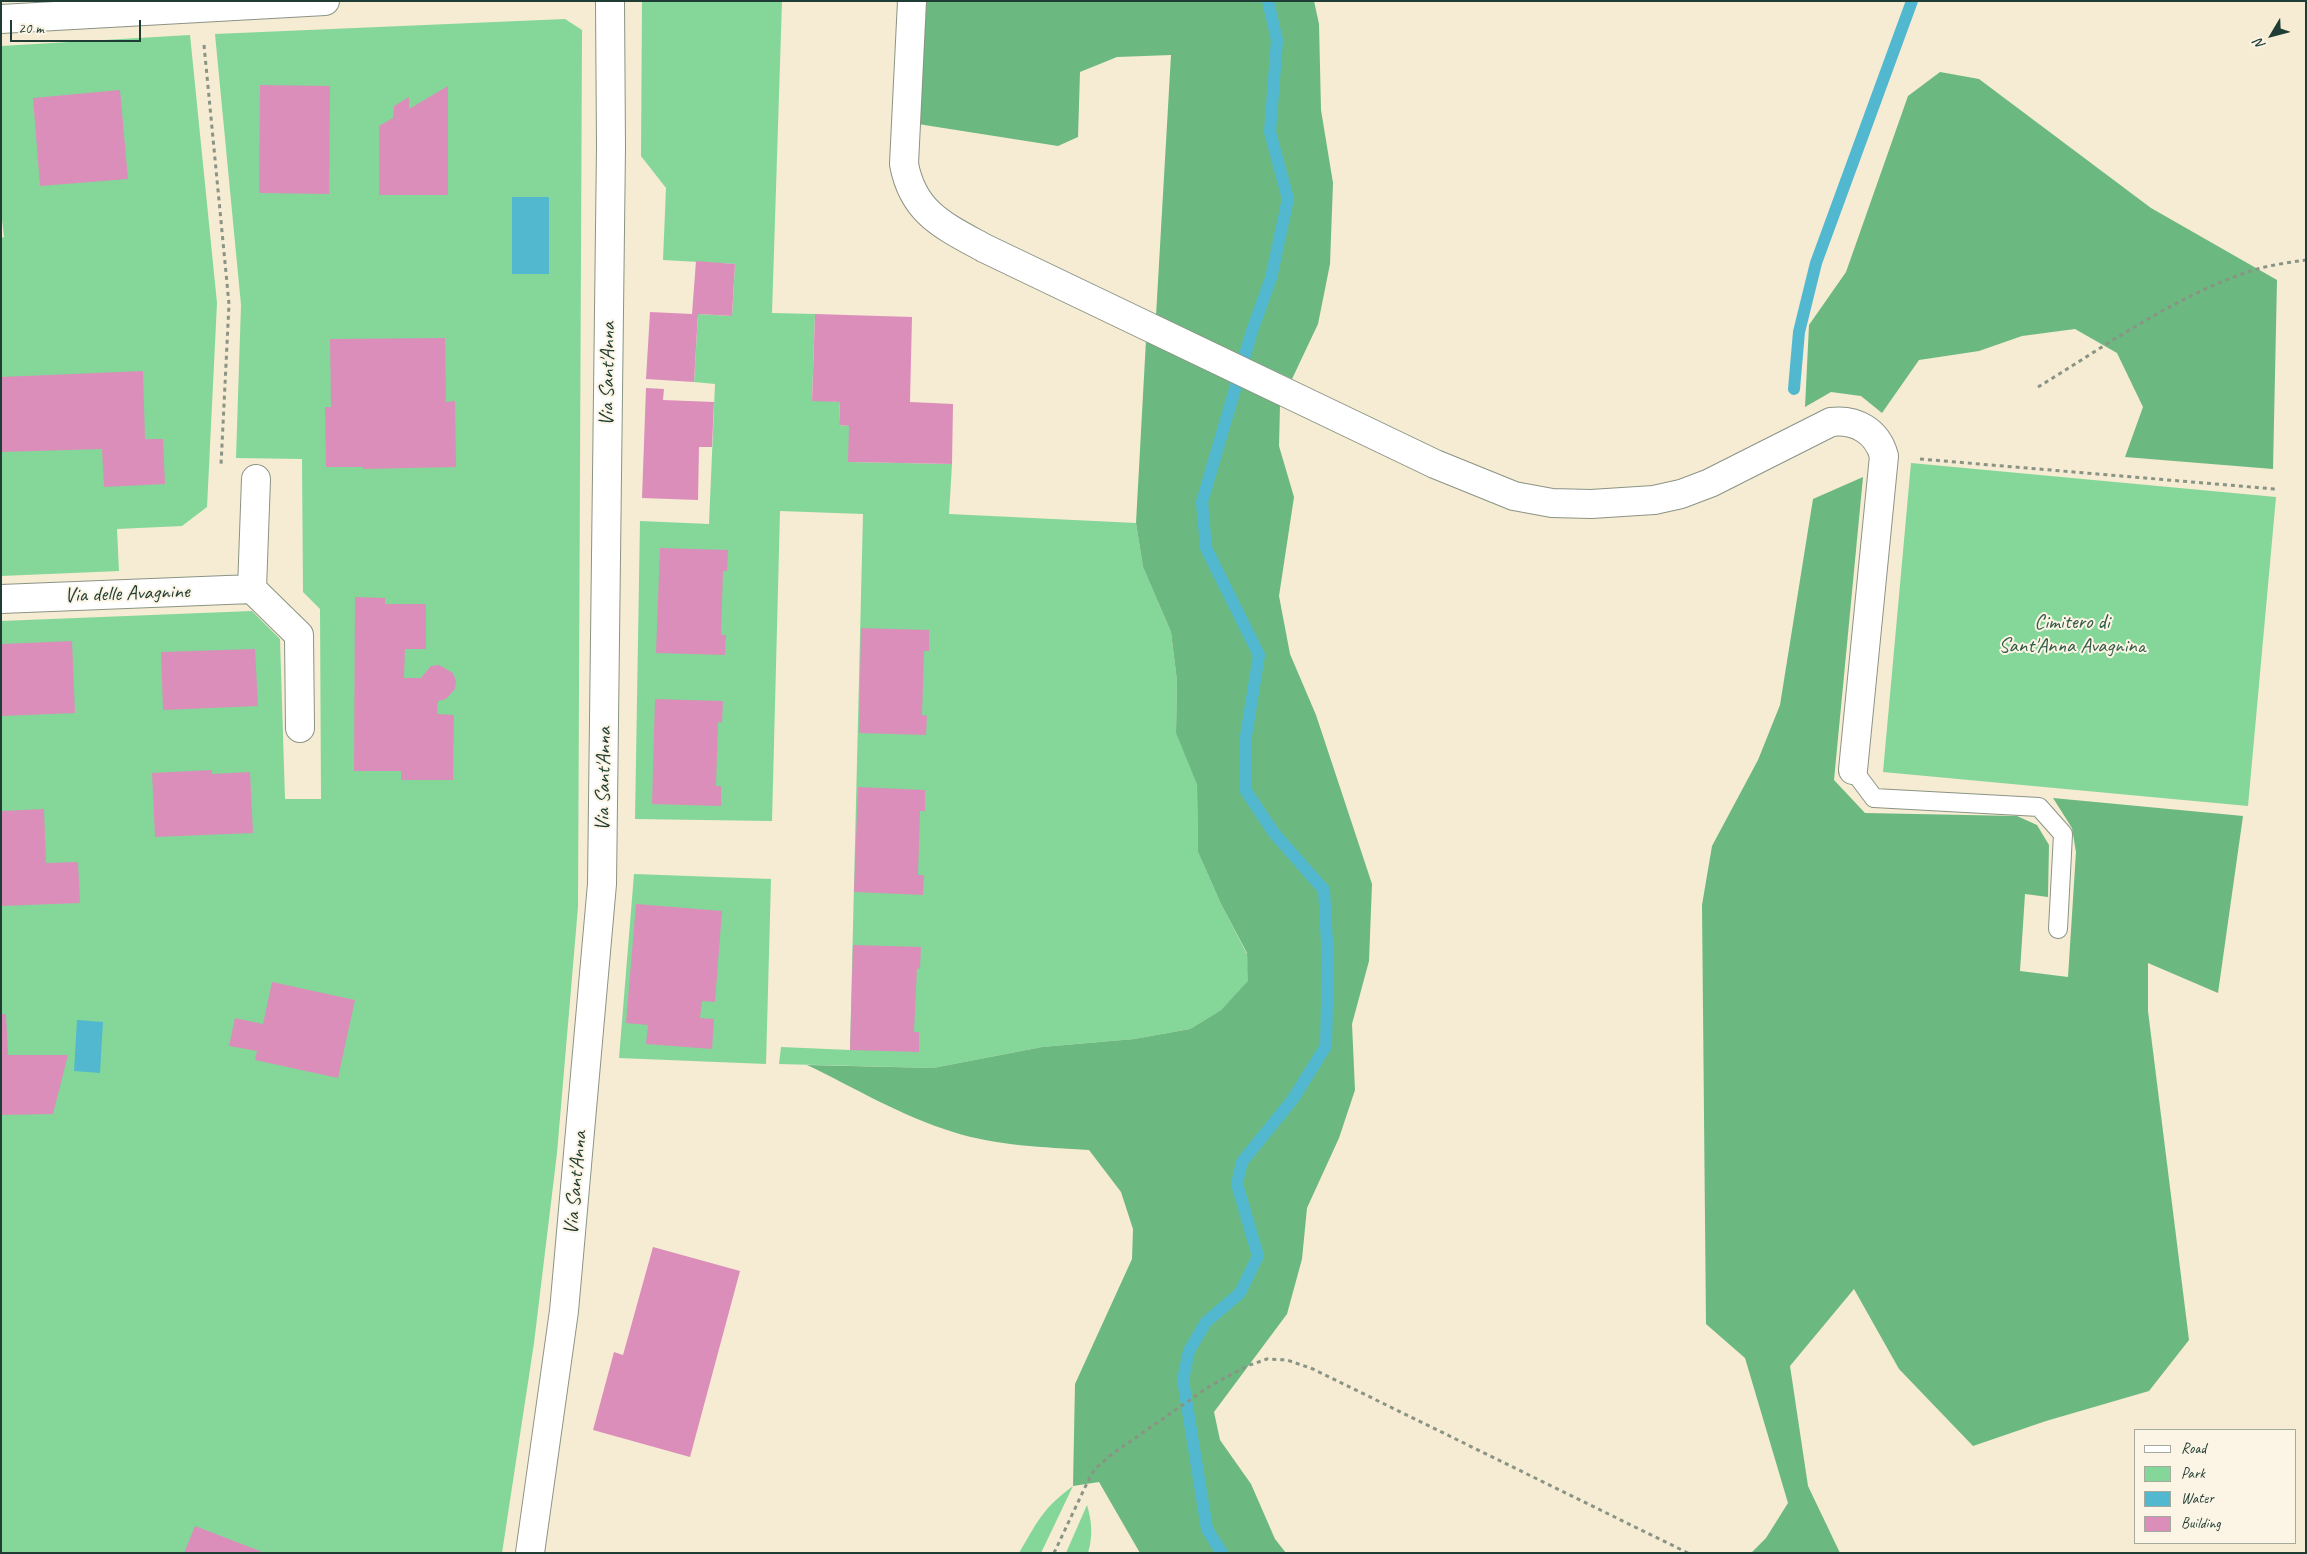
<!DOCTYPE html>
<style>
body{margin:0}
#map{position:relative;width:2307px;height:1554px;overflow:hidden;background:#f6ebd3;font-family:Caveat,sans-serif}
canvas{display:block}
.frame{position:absolute;inset:0;border:2px solid #1f3d34;pointer-events:none}
.legend{position:absolute;left:2134px;top:1429px;width:162px;height:115px;box-sizing:border-box;background:#fcf5e5;border:1px solid #a4ab9e;margin:0;padding:6px 9px;list-style:none;font-size:15px;color:#1f3d34}
.legend li{display:flex;align-items:center;gap:10px;height:25px}
.legend b{width:25px;border:1px solid #a4ab9e}
.north{position:absolute;left:2247px;top:10px;width:50px;height:50px;-webkit-text-stroke:4px #fcf5e5;paint-order:stroke;rotate:233deg;font-size:14px;font-weight:700;line-height:20px;text-align:center;color:#1f3d34}
.north::after{content:'';display:block;margin:auto;width:18px;height:22px;background:#1f3d34;clip-path:polygon(50% 0,100% 100%,50% 72%,0 100%)}
.scale{position:absolute;left:10px;top:20px;width:131px;height:22px;box-sizing:border-box;border:2px solid #1f3d34;border-top:0;padding-left:6px;font-size:15px;line-height:18px;white-space:nowrap;color:#1f3d34;-webkit-text-stroke:4px #fcf5e5;paint-order:stroke}
</style>
<div id="map">
<canvas width="2307" height="1554"></canvas>
<div class="frame"></div>
<ul class="legend">
<li><b style="height:6px;background:#fff"></b>Road</li>
<li><b style="height:14px;background:#84d799"></b>Park</li>
<li><b style="height:14px;background:#52b8d0"></b>Water</li>
<li><b style="height:14px;background:#db8eba"></b>Building</li>
</ul>
<div class="north">N</div>
<div class="scale">20 m</div>
</div>
<script>
const context = document.querySelector('canvas').getContext('2d');
context.lineJoin = 'round';
function paint(path, color) {
  context.fillStyle = color;
  context.fill(path, 'evenodd');
}
function stroke(path, color, width, dash) {
  context.strokeStyle = color;
  context.lineWidth = width;
  context.lineCap = dash ? 'butt' : 'round';
  context.setLineDash(dash || []);
  context.stroke(path);
}
function drawText(font, color, halo, rows, align = 'center') {
  context.font = font + ' Caveat,sans-serif';
  context.lineWidth = 4;
  context.setLineDash([]);
  context.textBaseline = 'middle';
  context.strokeStyle = halo;
  context.fillStyle = color;
  for (const [text, x, y, turn = 0] of rows) {
    context.save();
    context.translate(x, y);
    context.rotate((+turn || 0) * Math.PI / 180);
    context.textAlign = isNaN(turn) ? turn : align;
    if (halo) context.strokeText(text, 0, 0);
    context.fillText(text, 0, 0);
    context.restore();
  }
}
const green = new Path2D(`
 M642,1H782L772,313L815,314L812,400L840,402L839,425L849,426V462L952,464L949,514L1136,523L1143,567L1171,632L1177,681L1176,732L1197,785L1198,852L1221,904L1247,954L1249,981L1221,1010L1190,1029L1134,1039L1042,1047L933,1068L779,1064L781,1047L850,1050L863,514L780,511L772,821L635,819L640,521L709,524L715,384L694,382L698,314L732,316L735,264L663,260L666,188L641,156Z
 M565,19L582,30L578,907L557,1153L534,1343L502,1553H1V621L252,611L280,639L285,799H321L320,609L303,592L302,459L236,458L241,305L215,34Z
 M190,35L217,303L207,507L182,526L117,529L119,571L1,576V238L4,237L1,211V46Z
 M1911,463L2276,497L2248,806L1883,772Z
 M634,874L771,879L766,1064L619,1058Z
 M1073,1486L1041,1553H1019C1038,1521 1042,1509 1073,1486Z
 M1087,1505C1092,1522 1093,1536 1088,1553H1066Z`);
const forest = new Path2D(`
 M924,1H1314L1319,24L1321,110L1333,183L1330,264L1318,324L1292,379L1156,316L1171,55L1117,57L1080,72L1078,137L1058,146L918,124Z
 M1940,72L1979,79L2151,208L2277,280L2273,469L2125,457L2143,407L2117,353L2075,329L2022,336L1979,351L1919,360L1882,413L1861,396L1831,392L1805,407L1809,325L1846,272L1908,96Z
 M1146,340L1280,405L1279,446L1294,497L1279,596L1290,654L1316,715L1372,884L1369,961L1352,1024L1355,1090L1339,1138L1307,1208L1302,1259L1287,1314L1214,1412L1220,1440L1251,1484L1275,1539L1286,1553H1140L1099,1482L1073,1486L1075,1384L1132,1259L1133,1229L1121,1192L1089,1150C1044,1147 997,1146 953,1132C901,1116 855,1088 807,1065L933,1068L1042,1047L1134,1039L1190,1029L1221,1010L1248,981L1247,953L1221,904L1198,852L1197,785L1176,733L1177,681L1171,632L1143,567L1136,523Z
 M1863,477L1834,780L1865,813L2017,816L2037,825L2049,845L2048,897L2025,894L2020,971L2068,977L2076,852L2072,828L2053,798L2243,816L2218,993L2148,963V1011L2189,1340L2149,1391L2046,1421L1973,1446L1899,1369L1854,1289L1790,1366L1808,1486L1840,1553H1751L1766,1538L1788,1503L1745,1358L1706,1324L1702,905L1712,846L1758,760L1780,705L1813,499Z`);
const water = new Path2D(`
 M512,197H549V274H512Z
 M77,1020L103,1022L100,1073L74,1071Z`);
const stream = new Path2D(`
 M1794,389L1799,332L1816,263L1912,1
 M1222,1553L1207,1529L1183,1380L1189,1351L1206,1322L1240,1293L1258,1256L1237,1184L1242,1162L1293,1099L1326,1046L1328,960L1324,890L1274,833L1246,791V736L1259,655L1206,548L1202,502L1252,331L1271,278L1288,199L1270,132L1277,40L1268,1`);
const building = new Path2D(`
 M260,85L330,86L329,194L259,193Z
 M448,86V195H379V126L393,118L394,106L409,97V109Z
 M120,90L128,179L40,186L33,98Z
 M696,261L735,264L732,316L698,314L694,382L646,379L650,312L692,314Z
 M815,314L912,317L910,402L953,404L952,464L848,462L849,426L839,425L840,402L812,401Z
 M445,338L446,402L455,401L456,467L363,469V467H326L325,407H331L330,339Z
 M143,371L145,439H163L165,484L104,487L102,449L1,452V377Z
 M646,388L664,389L663,400L714,402L712,447H699L698,500L642,498Z
 M660,548L728,550L727,571H723L721,635H726L725,655L656,653Z
 M355,597L385,598V604H426V649H405L404,678H421L431,666L439,665L453,673L456,681L455,689L446,699L438,701L437,714L454,715L453,780H401V771H354Z
 M861,628L929,630V651H924L922,715L927,716L926,735L859,733Z
 M72,641L75,713L1,716V644Z
 M255,649L258,706L163,710L161,652Z
 M655,699L723,701L722,723L718,722L716,786H721V806L652,804Z
 M212,770V774L250,772L253,833L155,837L152,773Z
 M858,787L925,790V811H920L918,875H924L923,895L854,892Z
 M44,809L46,863L78,862L80,903L1,906V811Z
 M636,904L722,911L715,1002L702,1001L700,1018L714,1019L712,1049L646,1044L648,1025L626,1023Z
 M853,945L921,947L920,969L917,968L914,1032H919V1052L850,1050Z
 M272,982L355,1000L338,1078L255,1060L257,1051L229,1046L235,1018L263,1024Z
 M1,1014H6L8,1055H68L53,1114L1,1115Z
 M653,1247L740,1271L690,1457L593,1430L614,1352L623,1355Z
 M195,1526L265,1553H184Z`);
const path = new Path2D(`
 M204,45L229,304L221,465
 M2038,387C2104,347 2169,300 2242,274C2262,266 2285,263 2306,260
 M1920,459L2275,489
 M1054,1553L1088,1481L1095,1469L1112,1454L1210,1386L1247,1366L1267,1359L1287,1360L1313,1369L1688,1553`);
const service = new Path2D(`
 M1853,770L1874,798L2039,807L2063,834L2058,929`);
const minor = new Path2D(`
 M912,1L904,164C913,213 944,226 984,248L1435,464L1514,496L1552,503L1591,504L1654,500L1681,494L1710,483L1831,422C1856,419 1877,431 1884,456L1853,770
 M1,19L325,1
 M252,589L256,479
 M1,599L252,589L299,635L300,728`);
const tertiary = new Path2D(`
 M530,1553L564,1311L602,884L611,147L610,1`);
const streetNames = [
 ["Via Sant'Anna",608,374,-89],
 ["Via delle Avagnine",127,594,-2],
 ["Via Sant'Anna",604,779,-89],
 ["Via Sant'Anna",576,1183,-85]
];
const parkNames = [
 ["Cimitero di",2072,622],
 ["Sant'Anna Avagnina",2072,646]
];
paint(green, '#84d799');
paint(forest, '#6bb881');
paint(water, '#52b8d0');
stroke(stream, '#52b8d0', 12);
paint(building, '#db8eba');
stroke(service, '#8a9484', 20);
stroke(minor, '#8a9484', 30);
stroke(tertiary, '#8a9484', 30);
stroke(path, '#8a9484', 3, [4, 4]);
stroke(service, '#fff', 18);
stroke(minor, '#fff', 28);
stroke(tertiary, '#fff', 28);
drawText('21px', '#1f3d34', '#fcf5e5', streetNames);
drawText('21px', '#335c48', '#fcf5e5', parkNames);
</script>
